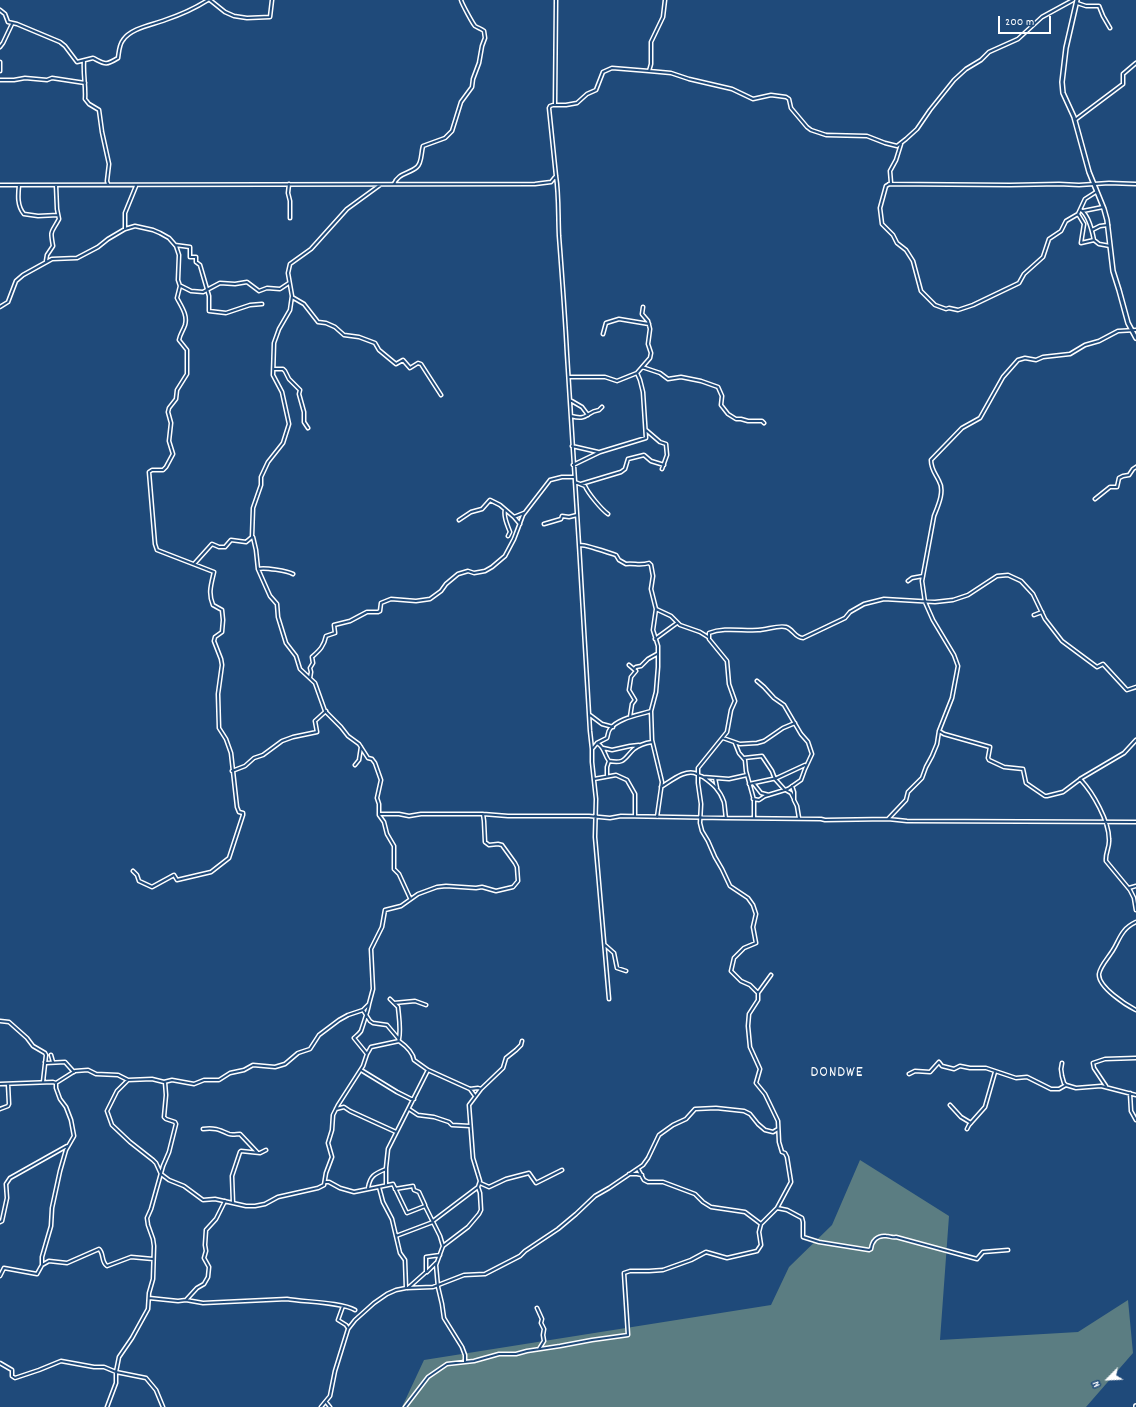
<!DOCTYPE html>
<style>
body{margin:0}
#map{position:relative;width:1136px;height:1407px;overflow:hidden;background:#1f4a7a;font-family:Dekko,sans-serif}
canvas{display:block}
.north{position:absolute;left:1088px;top:1359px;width:40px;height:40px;-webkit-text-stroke:3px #1f4a7a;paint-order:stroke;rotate:246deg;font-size:11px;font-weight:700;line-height:16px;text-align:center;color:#fff}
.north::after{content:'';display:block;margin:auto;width:14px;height:18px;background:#fff;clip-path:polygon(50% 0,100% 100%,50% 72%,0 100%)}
.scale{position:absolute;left:998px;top:16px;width:53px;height:18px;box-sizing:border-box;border:2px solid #fff;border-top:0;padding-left:5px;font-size:12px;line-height:14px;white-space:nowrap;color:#fff;-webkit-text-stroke:3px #1f4a7a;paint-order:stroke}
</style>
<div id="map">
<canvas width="1136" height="1407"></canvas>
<div class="north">N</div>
<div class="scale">200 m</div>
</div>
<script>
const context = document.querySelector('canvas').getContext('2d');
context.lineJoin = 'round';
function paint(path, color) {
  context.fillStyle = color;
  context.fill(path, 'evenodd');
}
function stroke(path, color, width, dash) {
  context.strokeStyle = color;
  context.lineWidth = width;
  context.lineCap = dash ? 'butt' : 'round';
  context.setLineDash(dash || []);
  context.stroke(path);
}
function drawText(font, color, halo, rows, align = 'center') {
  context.font = font + ' Dekko,sans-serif';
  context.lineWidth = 4;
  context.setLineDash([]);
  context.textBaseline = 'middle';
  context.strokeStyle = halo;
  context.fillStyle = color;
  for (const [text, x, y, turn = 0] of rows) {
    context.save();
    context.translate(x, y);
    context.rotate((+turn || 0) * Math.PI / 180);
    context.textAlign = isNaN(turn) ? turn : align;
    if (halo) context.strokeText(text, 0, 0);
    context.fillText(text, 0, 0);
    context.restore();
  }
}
const green = new Path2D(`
 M860,1160L949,1216L940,1340L1078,1332L1128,1300L1133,1353L1086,1407H402L424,1360L771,1305L789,1267L832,1225Z`);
const street = new Path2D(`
 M210,0L225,12L234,16L247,18L270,17L272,0
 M1077,3L1086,6H1099L1103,16L1110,28
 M0,10L5,14L8,22L17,24L60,42L65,46L77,62L93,58C105,64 105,66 118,58C119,52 119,45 123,40C131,28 152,25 165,20C180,15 194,9 208,0
 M0,47L3,43L12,24
 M84,61C83,74 86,87 85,99L89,104L99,110L102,132L109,164L107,181L108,184
 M0,62V71
 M649,71L671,73L689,79L732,89L753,99L771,95L786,97L789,99L791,108L807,127L811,130L826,135L867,136L885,143L897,146L906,139L917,129L930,110L954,80L966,69L981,60L989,52L1018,39L1042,17L1073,0
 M0,80H14L25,78L47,80L52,78L85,83
 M555,105L556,0
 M1075,120L1123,84V74L1136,63
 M901,144L896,160L890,171L891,183L886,186L880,208L882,224L893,235L897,243L906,250L913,261L921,291L935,305L946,309L949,308L958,310L973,305L1019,283L1024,274L1043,257L1049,239L1061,231L1066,221L1078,214L1085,199L1096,192
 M289,184L288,193L290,201V218
 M394,184C398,173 409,174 417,167C422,163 421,153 423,146L445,138L452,131L461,102L472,87L473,79L479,63L482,46L485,38L484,31C482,29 478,28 475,26C473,24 462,4 461,0
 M889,184L1010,185L1059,184L1079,185L1109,183L1136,184
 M0,185L535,184L551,182L555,177
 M19,185C18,195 17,206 24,214L38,216L58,215
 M1081,210C1089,216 1092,230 1094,240
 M1083,211L1103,207
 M1078,214L1084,224L1081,243L1094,240L1099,244L1110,246
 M125,229V213L136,186
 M1092,230L1100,226L1108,225
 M175,245L190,247V257H196V262L200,265L209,296V311L226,313L250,305L262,304
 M46,261L47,255L53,246C50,229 51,234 59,219L57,209L56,185
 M181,286L191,291L203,292L220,283L235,284L247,282L259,291L267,288L280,289L289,283
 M292,297L304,304L318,322L326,323L335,327L344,335L359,337L375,343L379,350L396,364L403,360L410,368L418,363L421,364L441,395
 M0,307L8,302L16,281L23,275L52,259L77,258L98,247L108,239L125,229L135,226L153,230L160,233L169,238L176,246L179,255L178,280L180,286L177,298C181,306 188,315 185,325C183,331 180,334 179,340L187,350V374L177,390L176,399L169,408L168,412L171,423L169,441L173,454L166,467L163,470H152L149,472L155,544L157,550L214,572C211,585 208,593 213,605L222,610L223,620L222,632L215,637L214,641L221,659L222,665L218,694L219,728L226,739L231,753L237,807L239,812L243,813V815L229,858L211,872L177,880L174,875L152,887L139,881L137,875L133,871
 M603,334L606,323L619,319L649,324
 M642,367L660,373L668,379L681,377L701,381L718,387L722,396L721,405L728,414L736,419H741L748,421H762L764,423
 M274,369H283L285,371L289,379L300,390L299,394L304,412V422L308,428
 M569,377H605L617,381L637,373L650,358L651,353L648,344L650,329L648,321L642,314L643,307
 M570,400L582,407L588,415
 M571,416C589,421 585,412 599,410L602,407
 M646,430L660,442L666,444L667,455L662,469
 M572,446L598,452
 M573,465L600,452L646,438L643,392L640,380L637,373
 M575,482L585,486C588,493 601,509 608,514
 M581,484L621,472L625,469L628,459L644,455L651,461L664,465
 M1095,499L1110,487H1117L1119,478L1123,476L1129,475L1133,469L1136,467
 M505,510C503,517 508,526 510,532L508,536
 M514,517L520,524
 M459,520L471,512L482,509L490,500L500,505L514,517L524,513
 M544,524L561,519L562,516L569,517L577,515
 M253,537L256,550L258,569L270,596L277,604L278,617L286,643L296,656L300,669L315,683L325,711L341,727L348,736L359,744L368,758L372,759L375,763L381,780L377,798L379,804V815L384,822L387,834L394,846V869L399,874L410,898
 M579,545C584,544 610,553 616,555L619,560L626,564C635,563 640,566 649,563L651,565L653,576L651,589L656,609L653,630L658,646V667L656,692L651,711L652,740L662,782L657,817
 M194,564L212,544L219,547H225L231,540L246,542L252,537L253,508L261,485V477L268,462L283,443L289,424L282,392L273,375L274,343L279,329L290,310L292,296L288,273L290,264L311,249L347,209L380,185
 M258,569C264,567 288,571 293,574
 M908,581L912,578L923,576
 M656,609L671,616L680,625L700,632L708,637
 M1034,615L1042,612
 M655,639L677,623
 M629,665L636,671L631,677L629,690L635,700L632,704L630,717
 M634,669L636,667L641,666L648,659L657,654
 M310,678L311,672L310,668L313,663L312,657C320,650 324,646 326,636L335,633L334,625L350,621L367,612H378L380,611L381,603L391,599L416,601L430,599L441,591L446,584L458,574L468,571L474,573L485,571L492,567L505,556L514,539L523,515L550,480L562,477H574
 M590,715L602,724L613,727
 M939,731L944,734L990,747L988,758L989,760L1004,767L1023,769L1026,783L1045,796H1047L1063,792L1079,780H1081C1093,793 1109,821 1109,839C1110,847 1105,853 1106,861L1130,890L1134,898L1136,910
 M723,738L740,744L757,743L764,741L783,728L795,723
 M597,743C605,747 604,755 609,761
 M735,743L739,753L745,760L746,771L754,800V818
 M593,748L597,743L607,738C608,735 608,731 610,729C618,718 639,715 651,711
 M603,748L612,750L630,746L639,745
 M744,758L762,756L772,771L775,779L784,789L791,793L794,799
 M355,765L359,760L361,747
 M232,771L245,766L254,758L263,755L282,741L293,737L317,732L315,721L326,711
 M607,775V767L609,761C626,764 624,758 634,749C639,745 645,743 652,742
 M698,775L703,777L729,779L747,775
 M703,777C713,784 720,790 724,802C725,807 725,813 726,818
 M715,778L717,788
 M594,779L616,775L627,780L635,794V816
 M1080,779L1124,753L1136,740
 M749,784L777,778L805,765
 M754,784L761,793L769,795
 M792,786L794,792V800L797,806L799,818
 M661,787C671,781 686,768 697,774
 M753,799L759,800L765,796L788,789L801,780L805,769L812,754L808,742L801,734L784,705L774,698L764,687L757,681
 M380,814H399L409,816L421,814H483L508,816H589L610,818L621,816L726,818L821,819L825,820L888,819L907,821L1136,822
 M888,819L906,800L908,792L922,778L926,767L932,756L937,744L939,731L952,698L958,666L954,655L933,620L925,602L922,581L934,516C938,506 945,491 939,481C935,473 931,469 931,460L962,428L980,418L1003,377L1018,360L1025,358L1036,360L1043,357L1070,354L1085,345L1099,341L1118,331L1136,330
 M1129,888L1136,886
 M1136,922C1132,924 1127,927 1124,931C1119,937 1117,944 1113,950C1109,957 1100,966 1099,974C1098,987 1126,1005 1136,1010
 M605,945L614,953L617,968L626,971
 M758,993L771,975
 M390,999L398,1007C399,1018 401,1028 399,1039
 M609,999L595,837L596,799L592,762V749L590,731C583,605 575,480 567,354C565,315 562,275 559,236C558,216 559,195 556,176L549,108L550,106L553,105H566L577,103L587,94L596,90L603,72L612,68L649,71L651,64V42L663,17L665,0
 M394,1003L415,1001L426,1005
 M363,1010L370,1021L373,1023L387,1025L398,1038L399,1041
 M0,1021L9,1022L27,1038L33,1046L45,1053L46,1055L43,1082
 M367,1054L354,1038C356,1036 359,1034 361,1031C362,1028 369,1007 369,1004
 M51,1055L53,1062
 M45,1062L46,1063L65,1062L74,1072
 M1062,1063L1061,1069L1062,1076L1064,1083L1066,1085L1076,1088L1101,1086L1136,1095
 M361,1070L397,1092L411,1099H414
 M909,1074L915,1071L930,1072L939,1062L942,1066L954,1069L960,1066L970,1068H986L1016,1078L1027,1077L1051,1089H1059L1066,1085
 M128,1080L117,1091L107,1111L112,1125L130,1142L153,1160L156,1163L161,1174L169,1180L184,1186L203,1200L215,1199L246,1206H255L265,1204L278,1197L318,1188L324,1185L326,1173L332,1157L328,1143L332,1130L333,1115L338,1105L363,1066L367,1054L371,1047L399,1041C406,1046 413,1052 414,1060L428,1070L470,1089L478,1088L481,1089
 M0,1084L53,1082L56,1083L75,1071L88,1070L96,1074L118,1075L128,1080L152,1079L164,1082L172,1080L194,1084L204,1080H219L230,1073L244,1070L253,1065L275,1067L285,1064L298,1053L310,1049L319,1035L339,1020L348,1015L363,1010L369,1004L373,989L371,949L382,927L385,910L401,906L418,894L437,887L446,886L476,888L482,887L496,891L513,887L518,881L517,867L515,863L502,845L498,844L489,845L485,842L484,821L483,814
 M1106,1086L1094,1068L1093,1063L1105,1059L1136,1058
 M470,1089L475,1096
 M1130,1093L1131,1111L1136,1120
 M950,1105L961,1117L971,1123
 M0,1109L8,1106L9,1104L8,1084
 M336,1109L344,1107L350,1111L396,1132
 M409,1109L418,1115L434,1117L449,1122L452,1125L470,1126
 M203,1129C214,1127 220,1130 229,1134C232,1135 237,1134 240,1134L257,1152
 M967,1129L969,1125L985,1107L995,1072
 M638,1169L644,1180L648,1182H663L695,1194L703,1202L711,1207L745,1212L761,1224
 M629,1174H637L642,1175
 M325,1182H329L340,1188L354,1192L393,1184L407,1213L425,1206L440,1236L443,1246
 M480,1183L489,1187L506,1179L529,1173L536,1183L562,1170
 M386,1185V1168L388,1149L428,1070
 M379,1187L383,1202L392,1219L400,1253L405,1260L406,1288
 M368,1188C370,1176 374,1174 386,1169
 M395,1189L413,1186L414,1190L419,1192L425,1205
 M233,1203L232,1176L240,1152L241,1151L260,1153L266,1150
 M777,1208L787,1210L802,1218L803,1222V1237L819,1242L869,1250L871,1249C872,1241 877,1235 886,1236C890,1236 892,1238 896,1237L977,1259L983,1252L1008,1250
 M433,1221L478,1187
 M0,1222L2,1221L7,1198L6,1184L10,1178L67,1146
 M396,1236L433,1222
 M42,1265V1257L51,1226L52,1208L60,1171L66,1150L74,1136L71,1120L66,1107L60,1099L56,1088V1083
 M427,1272L436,1263
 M0,1276L4,1268L37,1274L42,1265L49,1261L67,1263L99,1249C104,1253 101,1262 107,1266L131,1257L153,1259
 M408,1288L426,1272V1257L440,1255
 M149,1298L178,1301L186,1300L203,1303L287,1299C303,1302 341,1302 355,1310
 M186,1300L197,1288L204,1284L208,1277L209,1267L204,1258L206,1251L205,1245L206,1230L216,1219L225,1201
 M343,1306L338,1320L346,1325L348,1328
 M537,1308L542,1319L541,1323L544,1329L543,1335L544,1341L539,1349
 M465,1362V1355L462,1347L444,1318L442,1304L438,1287L436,1265L443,1246L468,1227L479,1214L481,1210L480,1193L478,1187L480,1181L473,1158L469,1105L481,1089L503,1068L506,1058L516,1050L521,1045L522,1041
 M0,1363L12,1370V1376L15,1378L39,1370L61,1361L94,1367H104L116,1372L146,1378L156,1390L163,1407
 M326,1402L330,1407
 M107,1407L116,1383V1372L119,1357L132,1338L148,1309L149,1293L153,1279L154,1246L153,1239L148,1225L147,1218L151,1209L163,1166L169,1152L176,1124L175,1122L166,1119L164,1117L166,1095L165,1082
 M321,1407L330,1396L335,1371L348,1329L355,1320L374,1303L387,1294L396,1290L406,1288L433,1287L464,1275L485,1274L520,1256L525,1251L558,1229L576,1214L595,1196L609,1188L643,1165L648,1158L659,1135L673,1125L686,1119L695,1109L716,1108L744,1111L750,1114L758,1124L765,1130L773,1132L778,1129
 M405,1407L428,1377L447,1364L474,1361L499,1354H516L527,1351L560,1346L592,1340L628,1335L624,1273L630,1271H649L663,1270L691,1260L706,1252L727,1258L757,1251L761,1245L759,1232L761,1224L777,1208L791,1182L787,1157L785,1153L782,1152L779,1142L778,1121L765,1094L756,1083L760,1069L750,1047L748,1026L749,1014L758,1000V993L750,985L741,981L731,971L734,958L744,948L756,943L753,927L756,914L753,905L748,898L730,886L722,869L715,857L708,841L702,831L700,823L701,804L698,783V768L727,732L731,710L735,701L729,684L727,661L709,639V633C724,627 742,631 758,630C767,630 777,625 786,627C793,629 795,638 803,638L845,618L850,612L864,604L884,599L935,602L953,600L968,595L997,576L1008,575L1021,581L1033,594L1045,619L1062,641L1097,667L1103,664L1127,690L1136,687`);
const secondary = new Path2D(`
 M1077,0L1066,48L1062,82L1063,93L1074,117L1089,172L1104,209L1107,220L1113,271L1119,290L1128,323L1136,338
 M1136,1407V1406`);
const quarterNames = [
 ["DONDWE",837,1074]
];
paint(green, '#5b7d82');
stroke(street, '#fff', 5);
stroke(secondary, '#fff', 6);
stroke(street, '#1f4a7a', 2);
stroke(secondary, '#1f4a7a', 3);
context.letterSpacing = '1px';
drawText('15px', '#fff', '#1f4a7a', quarterNames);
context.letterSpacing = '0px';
</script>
